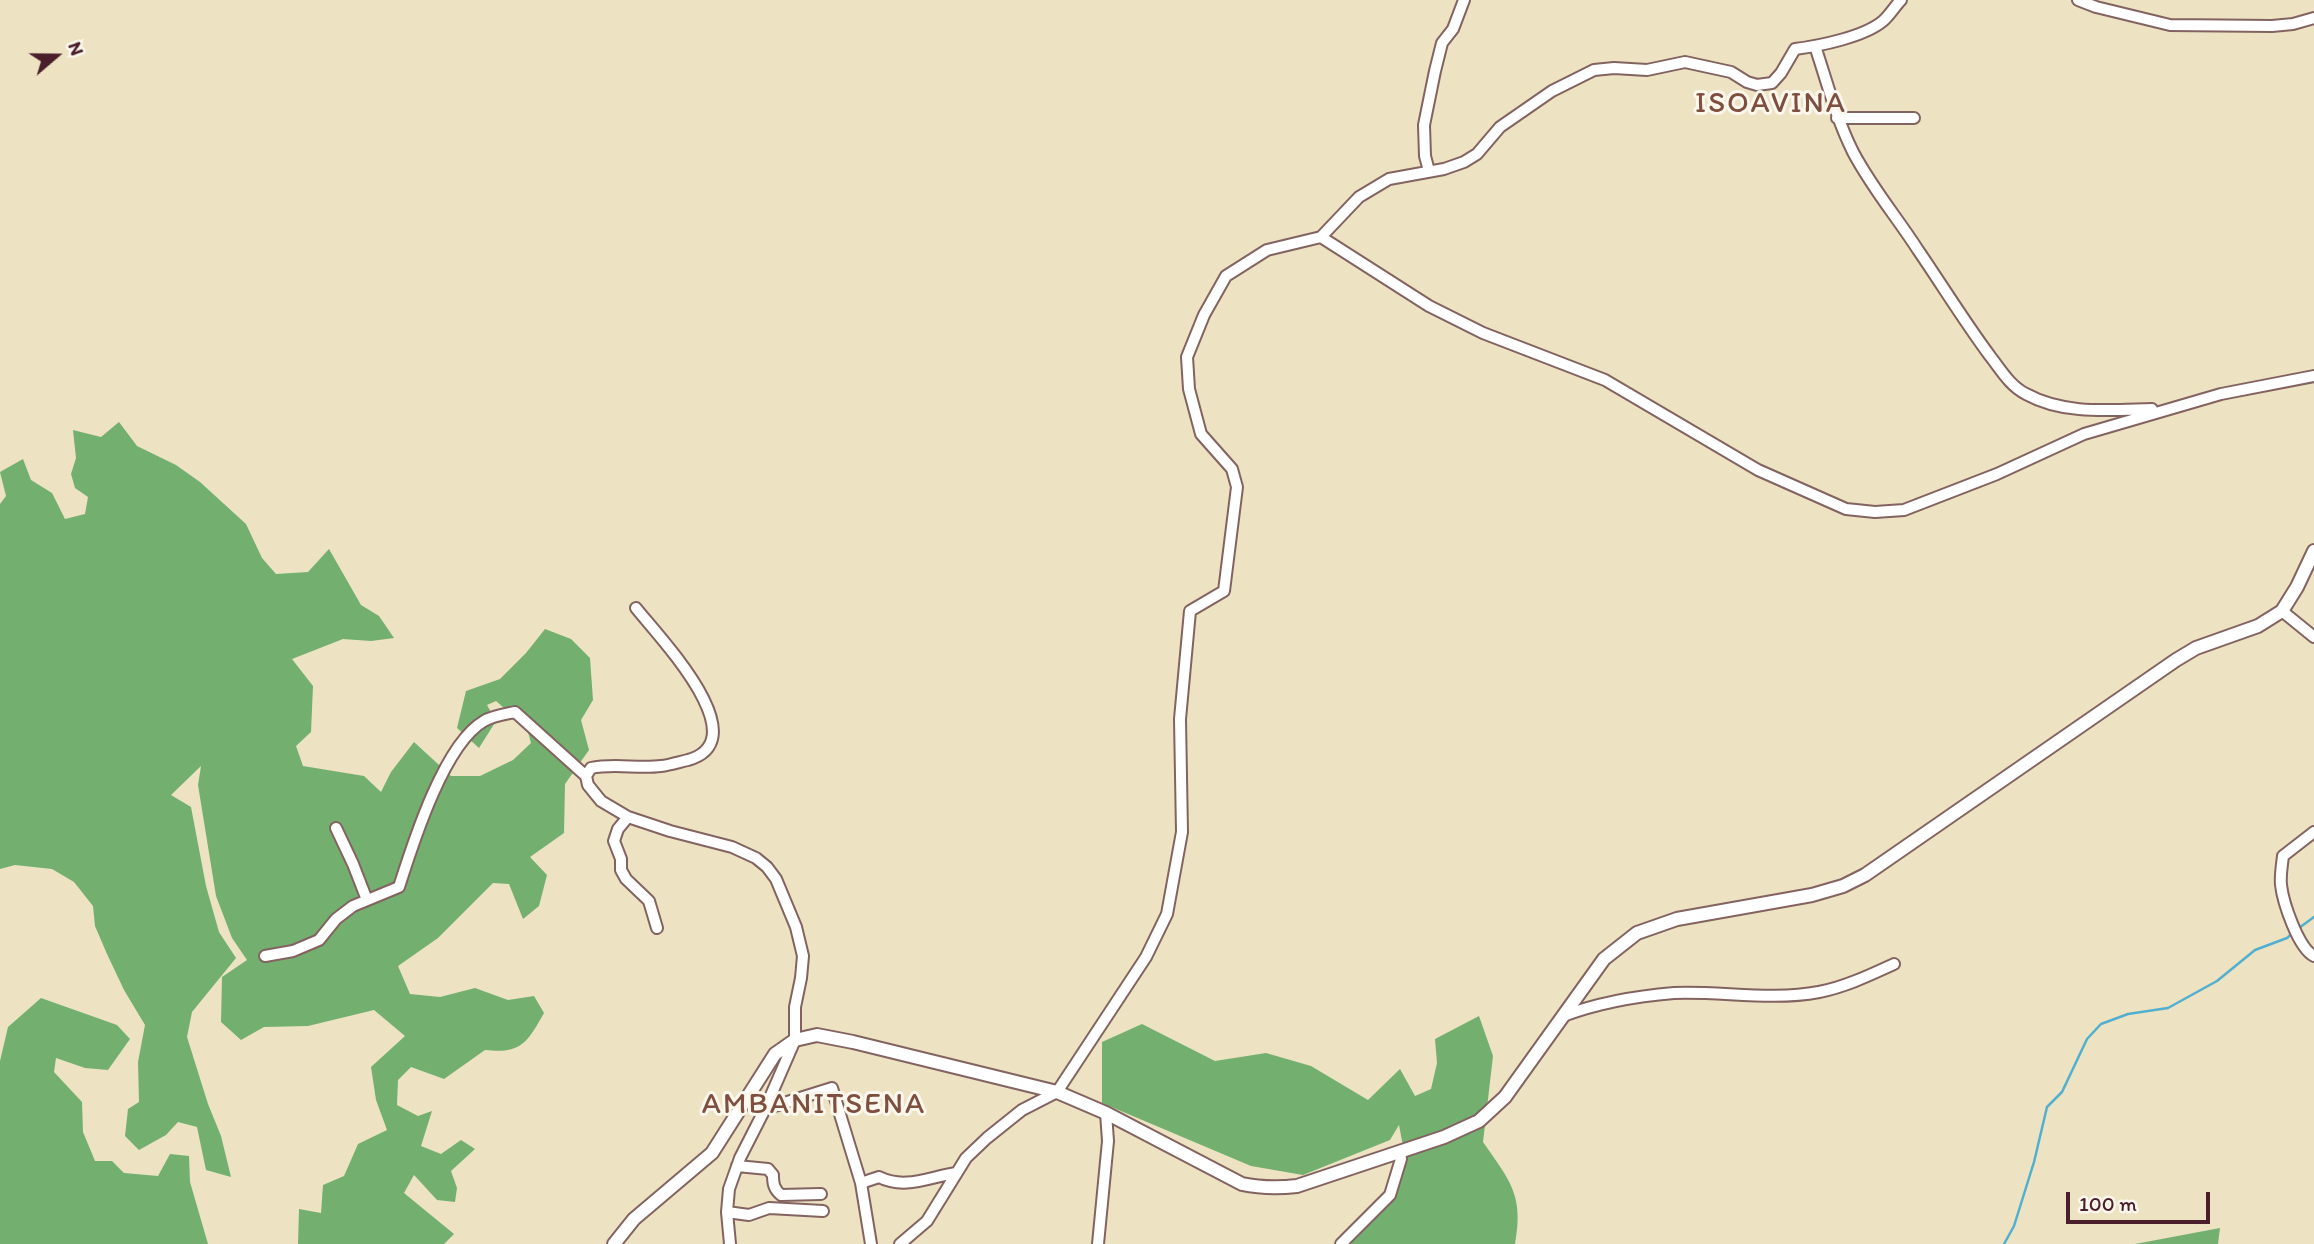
<!DOCTYPE html>
<style>
body{margin:0}
#map{position:relative;width:2314px;height:1244px;overflow:hidden;background:#ede2c2;font-family:Itim,sans-serif}
canvas{display:block}
.north{position:absolute;left:21px;top:21px;width:70px;height:70px;-webkit-text-stroke:5px #fbf7ec;paint-order:stroke;rotate:70deg;font-size:19px;font-weight:700;line-height:28px;text-align:center;color:#4a1f2b}
.north::after{content:'';display:block;margin:auto;width:24px;height:32px;background:#4a1f2b;clip-path:polygon(50% 0,100% 100%,50% 72%,0 100%)}
.scale{position:absolute;left:2066px;top:1192px;width:144px;height:32px;box-sizing:border-box;border:4px solid #4a1f2b;border-top:0;padding-left:9px;font-size:21px;line-height:24px;white-space:nowrap;color:#4a1f2b;-webkit-text-stroke:5px #fbf7ec;paint-order:stroke}
</style>
<div id="map">
<canvas width="2314" height="1244"></canvas>
<div class="north">N</div>
<div class="scale">100 m</div>
</div>
<script>
const context = document.querySelector('canvas').getContext('2d');
context.lineJoin = 'round';
function paint(path, color) {
  context.fillStyle = color;
  context.fill(path, 'evenodd');
}
function stroke(path, color, width, dash) {
  context.strokeStyle = color;
  context.lineWidth = width;
  context.lineCap = dash ? 'butt' : 'round';
  context.setLineDash(dash || []);
  context.stroke(path);
}
function drawText(font, color, halo, rows, align = 'center') {
  context.font = font + ' Itim,sans-serif';
  context.lineWidth = 6;
  context.setLineDash([]);
  context.textBaseline = 'middle';
  context.strokeStyle = halo;
  context.fillStyle = color;
  for (const [text, x, y, turn = 0] of rows) {
    context.save();
    context.translate(x, y);
    context.rotate((+turn || 0) * Math.PI / 180);
    context.textAlign = isNaN(turn) ? turn : align;
    if (halo) context.strokeText(text, 0, 0);
    context.fillText(text, 0, 0);
    context.restore();
  }
}
const forest = new Path2D(`
 M119,422L137,446L176,465L200,482L246,524L262,558L276,574L308,572L329,549L361,605L379,616L394,638L371,641L343,639L292,659L313,686L311,732L296,746L303,766L364,776L381,792L391,772L414,742L451,776H480L513,760L531,743L525,721L511,714L496,701L487,705L496,721L479,748L457,728L466,691L500,679L526,653L545,629L571,639L590,658L593,700L581,720L589,750L565,784L564,833L530,857L547,875L539,906L523,919L509,884L493,883L438,938L398,966L410,994L440,997L475,988L508,1000L534,996L544,1013C527,1043 521,1054 485,1050L444,1079L411,1067L398,1080L397,1105L418,1116L432,1111L421,1146L441,1154L461,1140L475,1149L451,1171L457,1188L455,1202L437,1200L414,1175L404,1193L454,1234L444,1244H298L299,1209L321,1213L323,1185L344,1176L358,1144L387,1130L376,1100L371,1067L405,1036L374,1010L308,1026L264,1027L241,1040L221,1022L222,977L247,960L232,938L216,896L198,785L201,766L171,795L191,807L206,886L219,932L236,958L192,1012L187,1037L208,1104L221,1136L231,1177L206,1170L197,1127L178,1122L166,1135L139,1150L125,1136L128,1109L139,1102L138,1062L145,1025L124,990L107,954L95,926L93,906L74,882L52,869L15,865L0,869V504L6,496L0,472L23,459L31,480L52,493L65,519L85,514L88,497L75,488L71,474L76,458L73,430L101,437Z
 M41,998L117,1025L130,1039L108,1070L85,1068L56,1058L54,1072L82,1102L83,1132L95,1161H112L124,1173L158,1176L170,1154L189,1156L190,1182L208,1244H0V1061L8,1027Z
 M1479,1016L1493,1056L1483,1142C1510,1181 1524,1195 1515,1244H1351L1406,1162L1399,1125L1390,1140L1303,1175L1251,1166L1102,1103V1042L1142,1024L1215,1061L1266,1053L1311,1066L1368,1100L1400,1069L1415,1096L1431,1089L1437,1063L1435,1039Z
 M2220,1228L2218,1244H2135Z`);
const stream = new Path2D(`
 M2299,928L2314,917
 M2004,1244L2014,1226L2034,1162L2047,1107L2062,1092L2087,1039L2101,1024L2128,1014L2168,1008L2217,981L2255,950L2287,938L2294,932`);
const minor = new Path2D(`
 M2078,0L2096,7L2170,25L2272,26L2293,24L2314,18
 M1815,46C1827,82 1836,118 1853,152C1872,188 1896,216 1918,250C1942,285 1964,321 1990,356C2001,370 2010,386 2026,394C2064,415 2110,410 2152,409
 M1837,118H1914
 M1429,171L1425,156L1424,125L1435,71L1442,43L1453,29L1464,0
 M1321,237L1429,306L1483,333L1605,380L1758,470L1846,509L1875,512L1904,510L1997,474L2084,434L2221,394L2314,376
 M636,608C658,636 759,740 688,760C679,762 670,765 661,766C638,769 614,763 591,768L586,776L588,785L601,801L628,817L670,831L732,847L756,858L767,867L776,879L796,927L803,956L801,978L795,1007V1040L765,1109L740,1158L729,1189L727,1212L730,1244
 M2282,611L2314,637
 M628,817L618,829L614,841L621,859V870L626,879L649,901L657,928
 M336,828L353,864L367,900
 M2314,832L2283,856C2282,865 2280,876 2281,885C2283,902 2298,948 2314,956
 M265,956L293,951L319,940L336,919L353,906L399,887C413,843 444,744 484,721C492,716 506,714 515,712L586,776
 M1563,1016C1598,1003 1637,996 1674,993C1722,991 1771,1001 1819,992C1845,987 1870,975 1894,964
 M765,1109L832,1088L861,1183L871,1244
 M737,1166L768,1169L773,1175C773,1184 774,1189 781,1195L821,1194
 M861,1183L879,1177C905,1190 929,1177 956,1173
 M727,1212L749,1215L769,1208L823,1211
 M900,1244L927,1221L966,1158L987,1138L1022,1110L1057,1092L1146,957L1167,914L1182,832L1180,719L1190,611L1224,591L1237,487L1232,469L1201,434L1189,389L1187,357L1204,315L1226,276L1267,250L1321,237L1359,197L1389,179L1444,169L1464,162L1477,154L1500,127L1552,91L1594,70L1614,68L1647,70L1685,62L1731,72L1747,82L1757,85L1772,83L1781,73L1795,49C1819,46 1864,37 1883,21C1890,15 1895,6 1901,0
 M1098,1244L1108,1141L1106,1113
 M1341,1244L1390,1195L1401,1159L1400,1152`);
const major = new Path2D(`
 M614,1244L634,1219L712,1153L775,1054L795,1040L817,1035L853,1042L1057,1092L1106,1113L1242,1184C1261,1188 1278,1188 1297,1186L1444,1137L1479,1121L1505,1097L1604,959L1637,933L1677,919L1812,895L1843,886L1865,875L2176,660L2196,648L2258,626L2282,611L2297,587L2314,551`);
const quarterNames = [
 ["ISOAVINA",1771,104],
 ["AMBANITSENA",814,1105]
];
paint(forest, '#73b070');
stroke(stream, '#51b0cf', 2.5);
stroke(minor, '#836360', 14);
stroke(major, '#836360', 16);
stroke(minor, '#fff', 10);
stroke(major, '#fff', 12);
context.letterSpacing = '2px';
drawText('30px', '#7e4f3f', '#fbf7ec', quarterNames);
context.letterSpacing = '0px';
</script>
